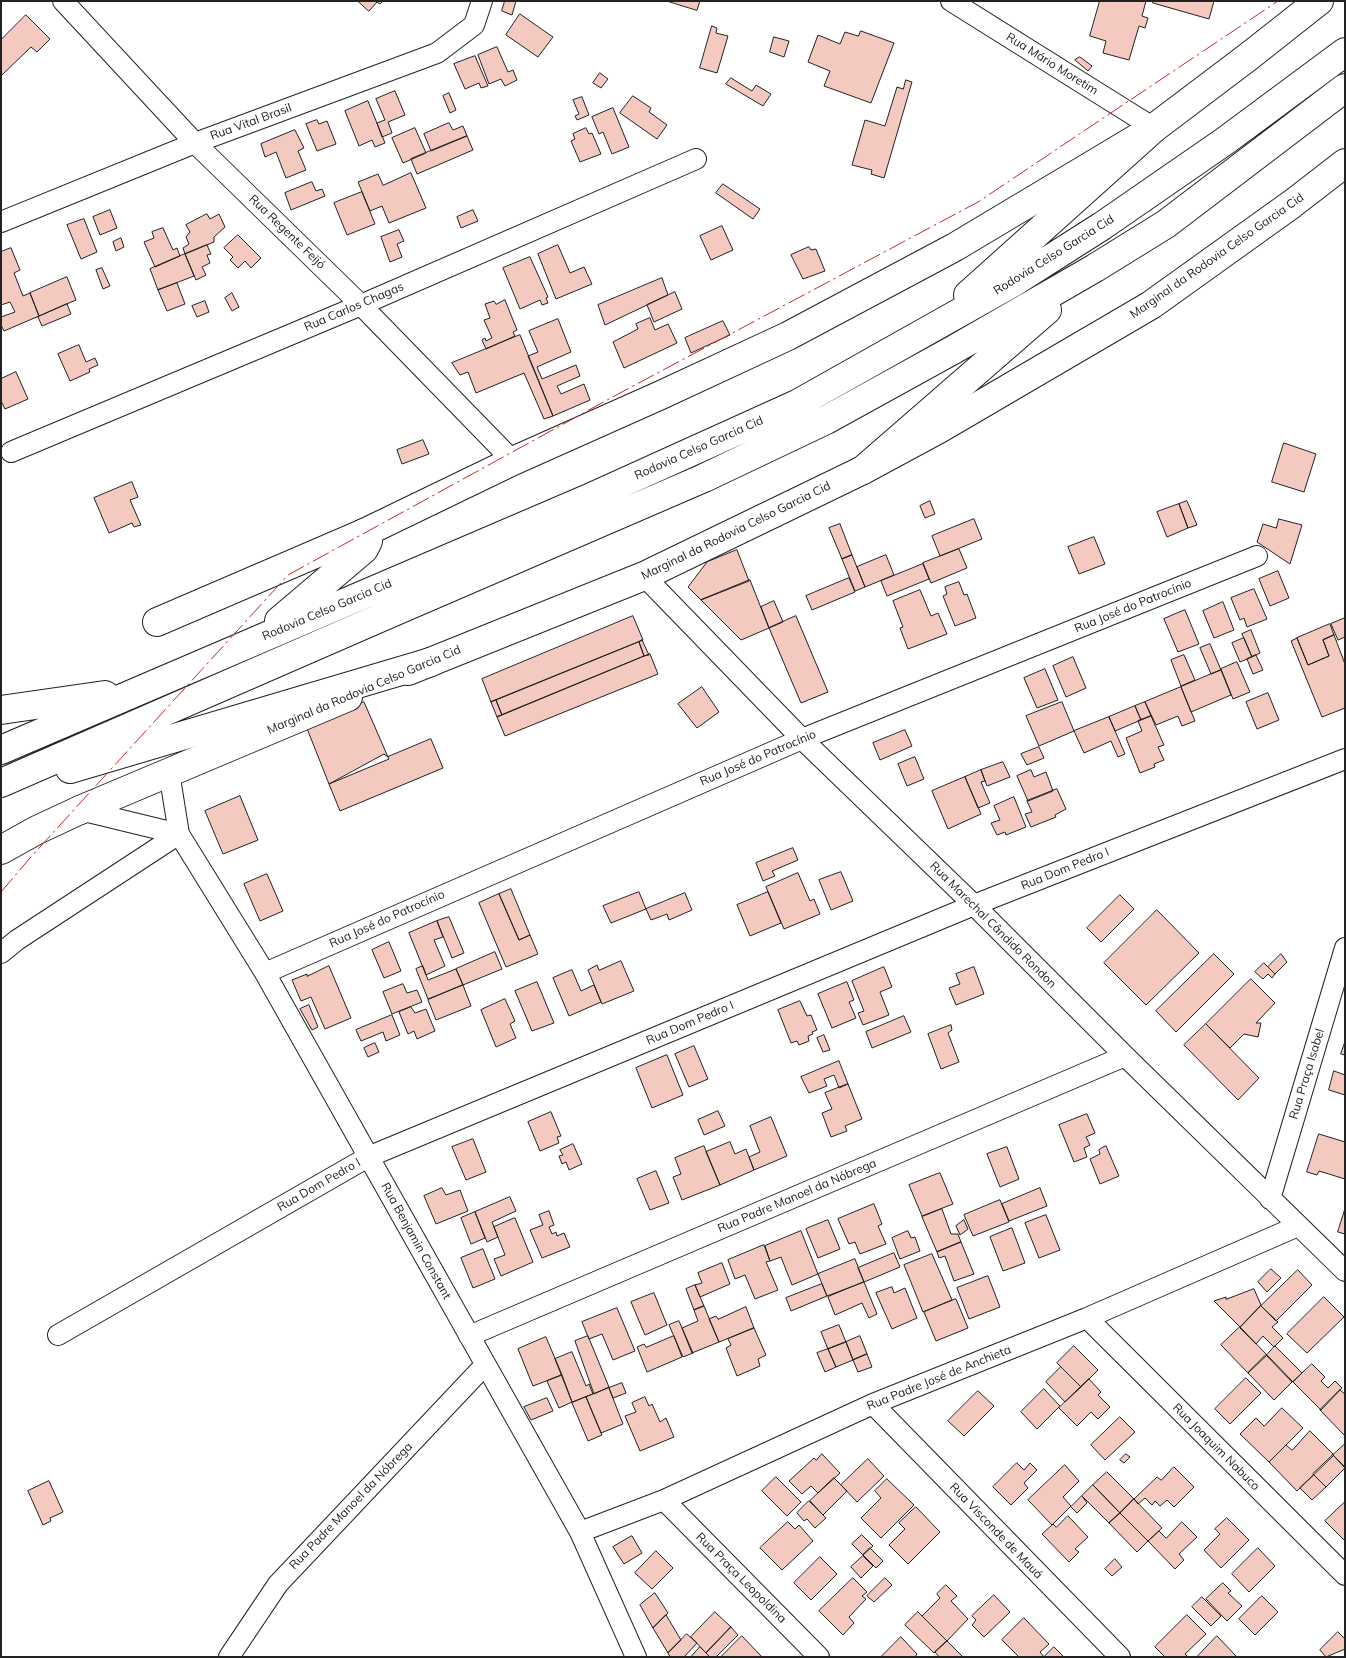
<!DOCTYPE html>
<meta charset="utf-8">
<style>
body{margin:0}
#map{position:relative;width:1346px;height:1658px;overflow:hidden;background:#fff;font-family:Mulish,sans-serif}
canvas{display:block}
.frame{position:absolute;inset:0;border:2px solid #222;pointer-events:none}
</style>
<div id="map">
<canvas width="1346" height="1658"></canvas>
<div class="frame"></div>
</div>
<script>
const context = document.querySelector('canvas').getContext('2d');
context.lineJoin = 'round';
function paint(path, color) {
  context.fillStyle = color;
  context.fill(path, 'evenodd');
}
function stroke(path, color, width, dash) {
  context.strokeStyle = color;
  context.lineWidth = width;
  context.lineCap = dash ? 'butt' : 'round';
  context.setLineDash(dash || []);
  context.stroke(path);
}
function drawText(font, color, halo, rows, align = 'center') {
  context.font = font + ' Mulish,sans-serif';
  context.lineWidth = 4;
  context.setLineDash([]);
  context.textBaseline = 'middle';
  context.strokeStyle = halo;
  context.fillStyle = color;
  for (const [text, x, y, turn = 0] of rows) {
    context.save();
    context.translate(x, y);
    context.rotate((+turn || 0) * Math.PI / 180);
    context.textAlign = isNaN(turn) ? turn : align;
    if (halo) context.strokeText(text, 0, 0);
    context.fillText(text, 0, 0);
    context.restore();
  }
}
const building = new Path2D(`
 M358,1H383L380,4L377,2L369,11Z
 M505,1H516L512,15L502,11Z
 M667,1H700L697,10Z
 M1100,1H1146L1142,16L1148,18L1145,28L1139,26L1129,60L1103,53L1106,41L1090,36Z
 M1153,1H1214L1209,19L1153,3Z
 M520,14L553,37L538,57L506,35Z
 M26,15L50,39L37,52L31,47L1,76V40Z
 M712,26L717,28L716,33L728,36L717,73L700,68Z
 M861,31L894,43L871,103L824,86L830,71L808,62L818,35L840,44L845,32L858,36Z
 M774,37L789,41L784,57L770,52Z
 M497,47L508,72L513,70L517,80L505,86L501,79L489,84L478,55Z
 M475,56L488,86L481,88L479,83L465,89L454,64Z
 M1080,57L1092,66L1088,71L1075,60Z
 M600,73L608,79L601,88L593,83Z
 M731,78L752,91L756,85L771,94L763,106L726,84Z
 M906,80L912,82L884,178L871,174L872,170L852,165L865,120L885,126L897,87L903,89Z
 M395,91L405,115L388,122L392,133L382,137L377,123L385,120L376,99Z
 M449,93L456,110L450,113L443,96Z
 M633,96L651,108L649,112L667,125L657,139L620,113Z
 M582,97L589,115L577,120L575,116L579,114L573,100Z
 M368,101L385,143L375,147L372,140L359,146L345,111Z
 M613,108L629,147L612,154L603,132L599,134L592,117Z
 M317,120L319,124L327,121L336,144L317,151L306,124Z
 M449,123L453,130L463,126L467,136L431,151L424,134Z
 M415,128L426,153L403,163L392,138Z
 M586,128L589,134L592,133L601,154L580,162L571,141L575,139L573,134Z
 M295,130L304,148L298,151L306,170L286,178L276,152L265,157L261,144Z
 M467,136L473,150L417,174L411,159Z
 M411,173L426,208L389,223L382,206L370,211L358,182L378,174L383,185Z
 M312,182L316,191L322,189L325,196L291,210L285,193Z
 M723,184L760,209L753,219L716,193Z
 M362,192L375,224L347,235L334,203Z
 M110,210L117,228L100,235L93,217Z
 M473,210L478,221L461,228L457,217Z
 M207,214L210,219L219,214L225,227L214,237V242L185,254L183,248L189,244L186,237L190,232L186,225Z
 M84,219L97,252L81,259L67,225Z
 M722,226L733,250L711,260L700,236Z
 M163,228L173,250L177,248L180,256L155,267L144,242L154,238L152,232Z
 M399,230L404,241L397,244L402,257L390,262L381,237Z
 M238,235L261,258L251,268L245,261L238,268L230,260L233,257L224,248Z
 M121,238L124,247L116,251L113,242Z
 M207,245L211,254L207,255L210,263L202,267L206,275L196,280L185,254Z
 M558,245L570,273L584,267L592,284L556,299L538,254Z
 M809,247L811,250L816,249L825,271L803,279L791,255Z
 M11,248L20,270L14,273L23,296L30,293L39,316L4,331L1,325V317L15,312L10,302L1,305V252Z
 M185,254L194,276L158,290L150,269Z
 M530,257L548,297L546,298L548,303L542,305L540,300L520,309L503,268Z
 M102,268L110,286L103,289L96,270Z
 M67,277L76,300L39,316L30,293Z
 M662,278L668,295L605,325L598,305Z
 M177,283L185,304L167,311L158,290Z
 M675,292L682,309L654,322L647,305Z
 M232,293L239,307L232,311L225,298Z
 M505,300L517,330L513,332L515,336L486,349L482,340L485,338L486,341L492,338L484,320L490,318L485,304L494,301L496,304Z
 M205,301L209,312L197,317L192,306Z
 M67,304L71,314L42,326L38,317Z
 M650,318L655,330L668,324L677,343L624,368L613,342L638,329L636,324Z
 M558,319L571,352L537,367L542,379L576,365L580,376L557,386L561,394L584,384L590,400L553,416L528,356L538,352L529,331Z
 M723,321L730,335L691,353L685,338Z
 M520,335L553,416L544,419L524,373L476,393L468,372L460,375L452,363Z
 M79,345L86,362L95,358L98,365L89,369L90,372L70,381L58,354Z
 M16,372L28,399L5,409L1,401V379Z
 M423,440L429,454L402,464L397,450Z
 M1284,443L1316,454L1304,492L1272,482Z
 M132,482L138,497L130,500L141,525L134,527L132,523L109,533L94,498Z
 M930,501L935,514L925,518L920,506Z
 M1187,501L1197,525L1188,528L1179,504Z
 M1179,504L1188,528L1167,537L1157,512Z
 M974,519L982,539L940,556L932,536Z
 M1279,519L1302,525L1290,564L1257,542L1263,524L1276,528Z
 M840,524L852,555L842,559L829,528Z
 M1094,537L1105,564L1079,574L1068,547Z
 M959,549L967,568L931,583L923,563Z
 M737,550L749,581L701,600L688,587L707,562Z
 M852,555L865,587L855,591L842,559Z
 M886,555L894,575L865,587L857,567Z
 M923,564L929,579L887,596L881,581Z
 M1278,571L1289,598L1270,606L1259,579Z
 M849,578L855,592L812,610L806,596Z
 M750,580L769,628L741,640L701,600Z
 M959,582L964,595L967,594L976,618L955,626L943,596L947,594L945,587Z
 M1254,589L1267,619L1247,627L1244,618L1240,620L1231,598Z
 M920,590L931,616L938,613L947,634L908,649L900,628L903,627L893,601Z
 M774,601L783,622L769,628L761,607Z
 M1223,602L1234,630L1214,638L1203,611Z
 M1185,610L1199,644L1178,652L1164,619Z
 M633,616L643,640L491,702L482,679Z
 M796,616L828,692L801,703L769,628Z
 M1345,618V637L1338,640L1331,624Z
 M1330,624L1334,635L1323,640L1329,656L1308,665L1297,638Z
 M1251,630L1260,653L1252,657L1242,634Z
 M1334,635L1345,664V708L1322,717L1291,641L1297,638L1308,665L1329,656L1323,640Z
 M1244,638L1252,657L1240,662L1232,643Z
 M642,640L649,655L644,656L639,642Z
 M639,642L644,656L502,715L496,700Z
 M1210,644L1221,670L1211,674L1200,648Z
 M650,654L658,674L505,736L497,717Z
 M1184,655L1195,680L1181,686L1171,660Z
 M1256,655L1263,670L1253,674L1247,659Z
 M1073,657L1086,688L1066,697L1053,666Z
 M1237,662L1250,692L1233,699L1221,669Z
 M1045,669L1058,700L1037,708L1024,678Z
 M1221,670L1231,695L1191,712L1181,687Z
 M702,687L719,712L697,728L678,704Z
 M1181,687L1195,721L1182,726L1178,716L1156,725L1145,702Z
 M1268,693L1279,720L1257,729L1246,702Z
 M496,700L502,715L497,717L491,702Z
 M364,702L388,757L384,754L329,784L306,726Z
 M1062,702L1074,731L1039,746L1026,716Z
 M1145,702L1151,716L1141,720L1135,706Z
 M1135,706L1141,720L1115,731L1109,717Z
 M1151,716L1164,745L1158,747L1164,760L1154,764L1155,767L1140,773L1126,738L1142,731L1138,721Z
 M1109,717L1125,754L1118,757L1111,741L1084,753L1074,731Z
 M905,730L912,746L880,760L873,743Z
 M431,739L443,768L340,811L329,784L389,759L388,757Z
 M1039,747L1044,758L1027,765L1021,754Z
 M915,757L924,779L907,786L898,764Z
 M1003,762L1010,777L987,786L981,770Z
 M981,770L985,781L981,782L990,803L978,808L965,777Z
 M1031,770L1034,777L1046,772L1053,791L1028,801L1017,776Z
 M965,777L981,814L948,829L932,791Z
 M1057,789L1066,809L1055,815L1056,817L1031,827L1025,814L1032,812L1027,801Z
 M240,796L258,840L223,854L205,811Z
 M1014,797L1026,827L1006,835L1005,832L997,835L991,823L1000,820L994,806Z
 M793,848L798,860L772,871L775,876L763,881L756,863Z
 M841,872L853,901L831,910L819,880Z
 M798,873L810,901L814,899L820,914L784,929L766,887Z
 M267,874L283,911L260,921L244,884Z
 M511,889L530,935L519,940L499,894Z
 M639,892L646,909L611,923L603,906Z
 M768,892L781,923L750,936L737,905Z
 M685,893L692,910L669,920L667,914L651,920L646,909Z
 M499,894L519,940L530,935L538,954L506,967L479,903Z
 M1120,895L1134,909L1101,942L1087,928Z
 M1157,910L1199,953L1146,1005L1104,963Z
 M449,917L464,953L452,958L437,921Z
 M437,921L443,937L434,940L445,966L426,975L409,933Z
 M389,942L401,971L384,978L372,950Z
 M495,952L502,969L463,985L456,969Z
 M1214,954L1234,974L1176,1032L1156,1011Z
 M1281,954L1287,962L1275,974L1268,967Z
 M621,961L634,991L602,1004L588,970L597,965L599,970Z
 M1264,963L1275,974L1272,978L1268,974L1263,979L1255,972Z
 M329,966L351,1018L325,1029L311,997L301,1001L292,980L307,974V976Z
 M423,966L428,980L456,969L463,985L428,999L416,969Z
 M884,967L892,987L880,992L889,1015L863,1025L858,1013L864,1011L852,981Z
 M974,967L984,994L956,1005L949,988L960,984L956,974Z
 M572,970L581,991L594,985L601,1002L569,1016L553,978Z
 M1251,979L1275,1003L1256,1023H1261L1258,1037L1244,1034L1230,1048L1206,1024Z
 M537,982L554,1023L532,1031L515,991Z
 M847,982L854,1000L849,1002L856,1018L832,1028L818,994Z
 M403,984L407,993L417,990L422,1002L392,1014L383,992Z
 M463,985L471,1006L436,1020L428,1000Z
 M505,999L515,1021L510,1024L516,1038L496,1047L481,1010Z
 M800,1001L807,1016L811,1015L817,1030L812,1032L813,1034L808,1036L809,1041L799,1045L797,1041L791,1043L778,1010Z
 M309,1005L318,1027L312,1030L300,1009Z
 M411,1007L415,1013L426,1009L435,1031L417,1039L414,1031L408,1034L399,1012Z
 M392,1015L400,1035L386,1041L383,1032L361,1041L356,1030Z
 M904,1016L911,1032L872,1048L866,1032Z
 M1206,1024L1259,1078L1238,1100L1184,1045Z
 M951,1025L952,1030L948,1033L959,1062L941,1069L928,1034Z
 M824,1035L830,1050L823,1052L817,1038Z
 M1345,1042V1055L1341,1054Z
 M375,1043L379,1052L368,1057L364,1048Z
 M694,1046L708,1079L689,1087L675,1054Z
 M667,1055L683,1095L652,1108L636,1068Z
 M839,1061L848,1084L839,1088L834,1075L824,1079L827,1086L809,1093L801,1077Z
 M1334,1071L1345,1075V1095L1329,1090Z
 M848,1084L862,1119L845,1126L847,1131L831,1137L822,1113L832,1109L825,1093Z
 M718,1111L725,1126L704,1135L698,1120Z
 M551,1112L561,1136L557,1137L559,1143L540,1151L528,1122Z
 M1087,1114L1095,1133L1086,1137L1090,1145L1084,1148L1087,1157L1074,1162L1059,1125Z
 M771,1117L787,1156L754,1170L749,1157L760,1152L750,1126Z
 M1319,1134L1345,1142V1179L1319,1171L1317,1175L1307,1172Z
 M473,1139L486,1172L466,1180L452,1147Z
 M730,1142L735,1154L746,1149L754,1170L720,1185L706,1152Z
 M573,1144L582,1164L569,1170L566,1162L562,1164L559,1156L563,1155L560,1150Z
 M704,1146L720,1185L682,1200L673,1177L681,1174L675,1158Z
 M1106,1146L1119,1176L1100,1184L1090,1159L1100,1154L1099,1150Z
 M1007,1147L1019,1179L1000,1187L987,1154Z
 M656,1171L669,1203L650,1210L637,1179Z
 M940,1173L953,1204L922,1216L909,1185Z
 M442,1188L446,1195L460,1190L468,1211L436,1224L424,1196Z
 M1040,1188L1047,1206L1009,1221L1002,1204Z
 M510,1197L516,1211L492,1222L498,1237L487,1242L475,1212Z
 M1000,1200L1009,1222L973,1236L964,1215Z
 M874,1204L882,1224L878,1226L886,1244L860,1254L855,1242L849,1244L838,1219Z
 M942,1209L951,1234H958L961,1242L937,1252L922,1217Z
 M1345,1209V1234L1338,1232Z
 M549,1211L554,1225L549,1227L552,1234L556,1232L557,1236L564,1233L570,1247L542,1258L530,1230L543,1225L539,1215Z
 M475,1212L485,1238L471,1244L461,1218Z
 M1046,1215L1060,1250L1039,1258L1025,1223Z
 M515,1218L533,1262L501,1276L494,1259L505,1255L494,1227Z
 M828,1220L840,1249L818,1258L806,1229Z
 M964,1220L968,1229L960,1235L956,1226Z
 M1012,1228L1025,1263L1003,1271L990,1237Z
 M801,1231L818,1274L792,1285L781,1257L770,1261L765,1246Z
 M908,1231L911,1238L915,1237L920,1251L900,1259L892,1238Z
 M961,1242L974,1274L954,1281L945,1256L939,1258L937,1252Z
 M764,1245L770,1261L766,1262L778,1290L755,1299L745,1275L735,1279L728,1260Z
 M483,1249L495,1279L473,1288L461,1258Z
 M894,1253L900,1267L864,1282L858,1268Z
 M932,1254L952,1300L923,1312L904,1265Z
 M855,1259L864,1282L827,1296L818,1274Z
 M722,1263L730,1284L700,1297L695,1285L702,1283L698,1273Z
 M1271,1269L1281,1278L1267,1292L1258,1282Z
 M1298,1270L1312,1285L1276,1321L1261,1306Z
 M988,1276L1000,1307L969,1319L957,1288Z
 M864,1282L877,1314L869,1318L862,1303L835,1315L828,1297Z
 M822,1284L827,1296L791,1311L786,1298Z
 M695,1285L704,1306L694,1310L686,1289Z
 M892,1287L894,1293L905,1288L917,1318L892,1329L876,1293Z
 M1254,1289L1261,1305L1240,1327L1214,1301L1226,1297V1299Z
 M654,1293L667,1325L645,1335L631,1302Z
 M1324,1297L1344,1317L1307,1353L1287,1334Z
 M956,1299L968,1328L936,1341L924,1312Z
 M704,1306L719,1342L692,1353L682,1328L698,1321L694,1310Z
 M1261,1306L1278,1322L1272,1327L1283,1338L1274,1347L1263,1336L1256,1344L1240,1328Z
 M746,1307L754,1328L719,1342L709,1319L716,1316L718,1319Z
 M617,1308L635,1351L613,1360L602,1334L589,1339L582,1322Z
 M679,1321L693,1353L683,1357L669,1325Z
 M839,1325L846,1342L828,1349L821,1332Z
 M1240,1327L1267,1355L1248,1373L1221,1345Z
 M754,1328L766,1355L758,1359L760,1366L737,1376L726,1348L731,1345L728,1339Z
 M588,1336L609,1387L594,1394L575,1341Z
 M674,1336L682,1357L647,1372L637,1347L644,1344L646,1347Z
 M860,1336L867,1354L853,1360L846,1342Z
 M546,1337L562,1375L533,1386L518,1349Z
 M846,1342L853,1360L836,1367L828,1349Z
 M1074,1346L1098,1370L1081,1387L1057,1363Z
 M1275,1346L1302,1373L1293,1382L1267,1355Z
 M828,1349L836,1367L825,1372L817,1353Z
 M572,1352L586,1386L589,1384L593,1394L572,1402L555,1359Z
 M867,1354L872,1367L858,1372L853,1360Z
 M1266,1355L1292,1382L1274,1400L1248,1373Z
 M1312,1364L1325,1377L1321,1381L1328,1388L1335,1381L1342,1388L1321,1410L1293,1382Z
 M1061,1367L1081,1387L1065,1402L1046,1382Z
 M562,1375L572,1402L559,1408L547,1381Z
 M1246,1378L1261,1393L1230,1424L1215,1409Z
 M1089,1379L1101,1392L1098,1395L1110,1407L1098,1419L1091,1412L1077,1426L1059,1408Z
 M622,1383L626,1393L613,1398L609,1388Z
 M609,1388L623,1424L601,1433L586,1397Z
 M1044,1389L1060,1406L1037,1429L1021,1412Z
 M1340,1390L1345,1394V1436L1320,1410Z
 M978,1391L994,1406L964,1436L948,1421Z
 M586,1397L602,1435L588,1441L572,1403Z
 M645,1397L649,1406L652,1404L660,1422L666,1418L674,1437L640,1451L625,1416L636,1412L632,1403Z
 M547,1398L553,1411L531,1420L524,1407Z
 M1282,1408L1303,1428L1269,1462L1240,1434L1256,1418L1264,1426Z
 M1120,1417L1135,1432L1105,1460L1091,1445Z
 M1310,1431L1334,1455L1297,1491L1269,1462L1286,1445L1292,1450Z
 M1345,1444V1467L1333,1455Z
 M822,1454L840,1473L818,1493L811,1486L802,1494L789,1481L814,1458L816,1460Z
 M1126,1454L1130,1457L1124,1463L1120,1460Z
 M1333,1455L1345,1468L1326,1487L1313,1474Z
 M868,1459L884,1476L857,1502L841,1485Z
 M1017,1463L1024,1470L1030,1463L1037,1470L1024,1483L1028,1488L1011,1505L993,1487Z
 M1065,1465L1079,1481L1063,1497L1071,1506L1052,1525L1028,1500Z
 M1174,1467L1194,1487L1174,1507L1167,1500L1160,1506L1155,1501L1152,1505L1145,1498L1138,1504L1134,1499L1157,1477L1161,1480Z
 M1107,1472L1134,1499L1120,1513L1093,1485Z
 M1314,1475L1326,1487L1312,1500L1300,1488Z
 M776,1477L801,1502L787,1516L762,1491Z
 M834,1478L847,1491L823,1515L810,1501Z
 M887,1479L914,1505L881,1538L861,1518L881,1498L875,1491Z
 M49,1481L63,1512L50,1518L51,1521L43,1525L28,1491Z
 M1093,1485L1120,1513L1109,1523L1082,1496Z
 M1082,1496L1087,1503L1077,1513L1071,1507Z
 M1134,1499L1162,1528L1148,1541L1120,1513Z
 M809,1501L826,1518L815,1528L807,1519L804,1521L797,1513Z
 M1345,1502V1541L1325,1521Z
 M916,1507L940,1532L908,1564L889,1545L905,1529L899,1523Z
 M1120,1513L1148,1541L1137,1552L1109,1523Z
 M1068,1516L1088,1537L1075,1549L1079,1552L1069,1562L1042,1534L1053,1524L1056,1527Z
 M1227,1518L1249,1540L1221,1568L1204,1550L1220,1534L1215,1529Z
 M788,1522L795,1529L799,1525L813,1541L782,1570L760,1548Z
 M1182,1522L1197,1537L1179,1554L1184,1560L1175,1569L1148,1541L1159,1531L1166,1538Z
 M862,1535L873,1546L863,1555L852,1544Z
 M632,1536L642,1553L624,1564L613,1547Z
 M870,1548L883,1561L876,1568L863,1555Z
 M1258,1548L1275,1566L1249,1592L1232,1574Z
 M656,1551L673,1568L652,1589L635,1573Z
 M863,1556L873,1566L861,1578L851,1567Z
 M820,1557L837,1574L811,1600L794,1583Z
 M1115,1559L1122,1567L1112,1576L1105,1569Z
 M853,1578L867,1592L862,1596L866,1599L849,1617L854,1623L843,1635L819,1611Z
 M885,1578L892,1585L874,1602L867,1596Z
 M1223,1583L1231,1591L1228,1593L1242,1606L1227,1621L1206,1599Z
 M946,1585L957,1596L951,1601L968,1619L947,1641L922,1616L940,1598L937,1594Z
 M655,1593L668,1613L653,1628L640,1605Z
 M994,1595L1010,1612L984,1637L972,1625L976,1620L972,1616Z
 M1262,1596L1278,1612L1255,1635L1239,1619Z
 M1202,1597L1221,1616L1211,1626L1192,1607Z
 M715,1612L731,1627L706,1653L691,1637Z
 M918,1612L947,1641L934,1653L905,1625Z
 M666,1615L681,1640L668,1653L653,1628Z
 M1187,1615L1206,1634L1185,1654L1188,1657H1165L1155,1647Z
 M1024,1618L1049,1644L1040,1652L1044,1657H1019L1002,1640Z
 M731,1627L738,1635L716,1657H710L706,1653Z
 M1338,1632L1345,1639V1649L1326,1657L1320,1650Z
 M687,1634L697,1643L684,1657H670L668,1653Z
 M742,1636L762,1657H721Z
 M1217,1636L1237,1657H1197Z
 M901,1637L917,1654L915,1657H881Z
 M947,1641L963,1657H939L935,1652Z
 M700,1647L710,1657H691Z
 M1054,1647L1064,1657H1044Z`);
const street = new Path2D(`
 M63,1L195,143L361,305L513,461
 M951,1L1154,128
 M1,222L195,143L437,53L474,25L482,1
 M11,452L361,305L696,159
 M644,576L802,739L974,905L1125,1056L1345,1271
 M169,772L179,834L265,973L580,1532L636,1657
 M80,810L179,834
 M1,953L17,940L179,834
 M265,973L802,739L1257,556
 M1270,1199L1345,948
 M1087,1318L1345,1575
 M58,1335L368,1157L974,905L1345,759
 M469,1336L1125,1056
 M873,1404L1120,1657
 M664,1500L819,1657
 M580,1532L664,1500L873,1404L1087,1318L1298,1226
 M229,1657L278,1584L485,1365`);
const secondary = new Path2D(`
 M157,622L364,533L513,461L661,395L788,336L955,247L1154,128L1248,57L1319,1
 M408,671L644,576L863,470L939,429L1151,305L1292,204L1345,163
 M80,810L348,697`);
const highway = new Path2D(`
 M968,295L1154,128
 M863,470L1047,310
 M279,621L364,549L368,541L364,533
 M1,710L105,695
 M1,750L589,498L797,404L1014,282L1102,226L1225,141L1345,52
 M70,769L431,662
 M1,783L382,617L704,478L826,420L953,350L1095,268L1166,224L1345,88
 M1,850L37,830L80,810`);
const power = new Path2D(`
 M1,892L30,858L288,575L620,393L978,202L1278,1`);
const streetNames = [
 ["Rua Mário Moretim",1052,64,32],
 ["Rua Vital Brasil",251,122,-20],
 ["Rua Regente Feijó",287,232,44],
 ["Rodovia Celso Garcia Cid",1054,255,-32],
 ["Marginal da Rodovia Celso Garcia Cid",1217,256,-35],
 ["Rua Carlos Chagas",354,307,-23],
 ["Rodovia Celso Garcia Cid",699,448,-24],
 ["Marginal da Rodovia Celso Garcia Cid",736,531,-26],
 ["Rua José do Patrocínio",1133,606,-22],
 ["Rodovia Celso Garcia Cid",327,610,-23],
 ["Marginal da Rodovia Celso Garcia Cid",364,690,-23],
 ["Rua José do Patrocínio",758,758,-23],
 ["Rua Dom Pedro I",1065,869,-22],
 ["Rua José do Patrocínio",387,919,-24],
 ["Rua Marechal Cândido Rondon",993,925,45],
 ["Rua Dom Pedro I",690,1023,-23],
 ["Rua Praça Isabel",1307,1074,-73],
 ["Rua Dom Pedro I",319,1185,-30],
 ["Rua Padre Manoel da Nóbrega",797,1196,-23],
 ["Rua Benjamin Constant",416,1241,61],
 ["Rua Padre José de Anchieta",939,1378,-22],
 ["Rua Joaquim Nabuco",1216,1447,45],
 ["Rua Padre Manoel da Nóbrega",351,1506,-46],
 ["Rua Visconde de Mauá",996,1531,46],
 ["Rua Praça Leopoldina",741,1578,45]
];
paint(building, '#f3c9c0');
stroke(building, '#222', 1);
stroke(street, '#222', 22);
stroke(secondary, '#222', 30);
stroke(highway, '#222', 30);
stroke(street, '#fff', 20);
stroke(secondary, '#fff', 28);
stroke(highway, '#fff', 28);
stroke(power, '#c62828', 1, [18, 4, 2.5, 4]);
drawText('12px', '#222', '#fff', streetNames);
</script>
